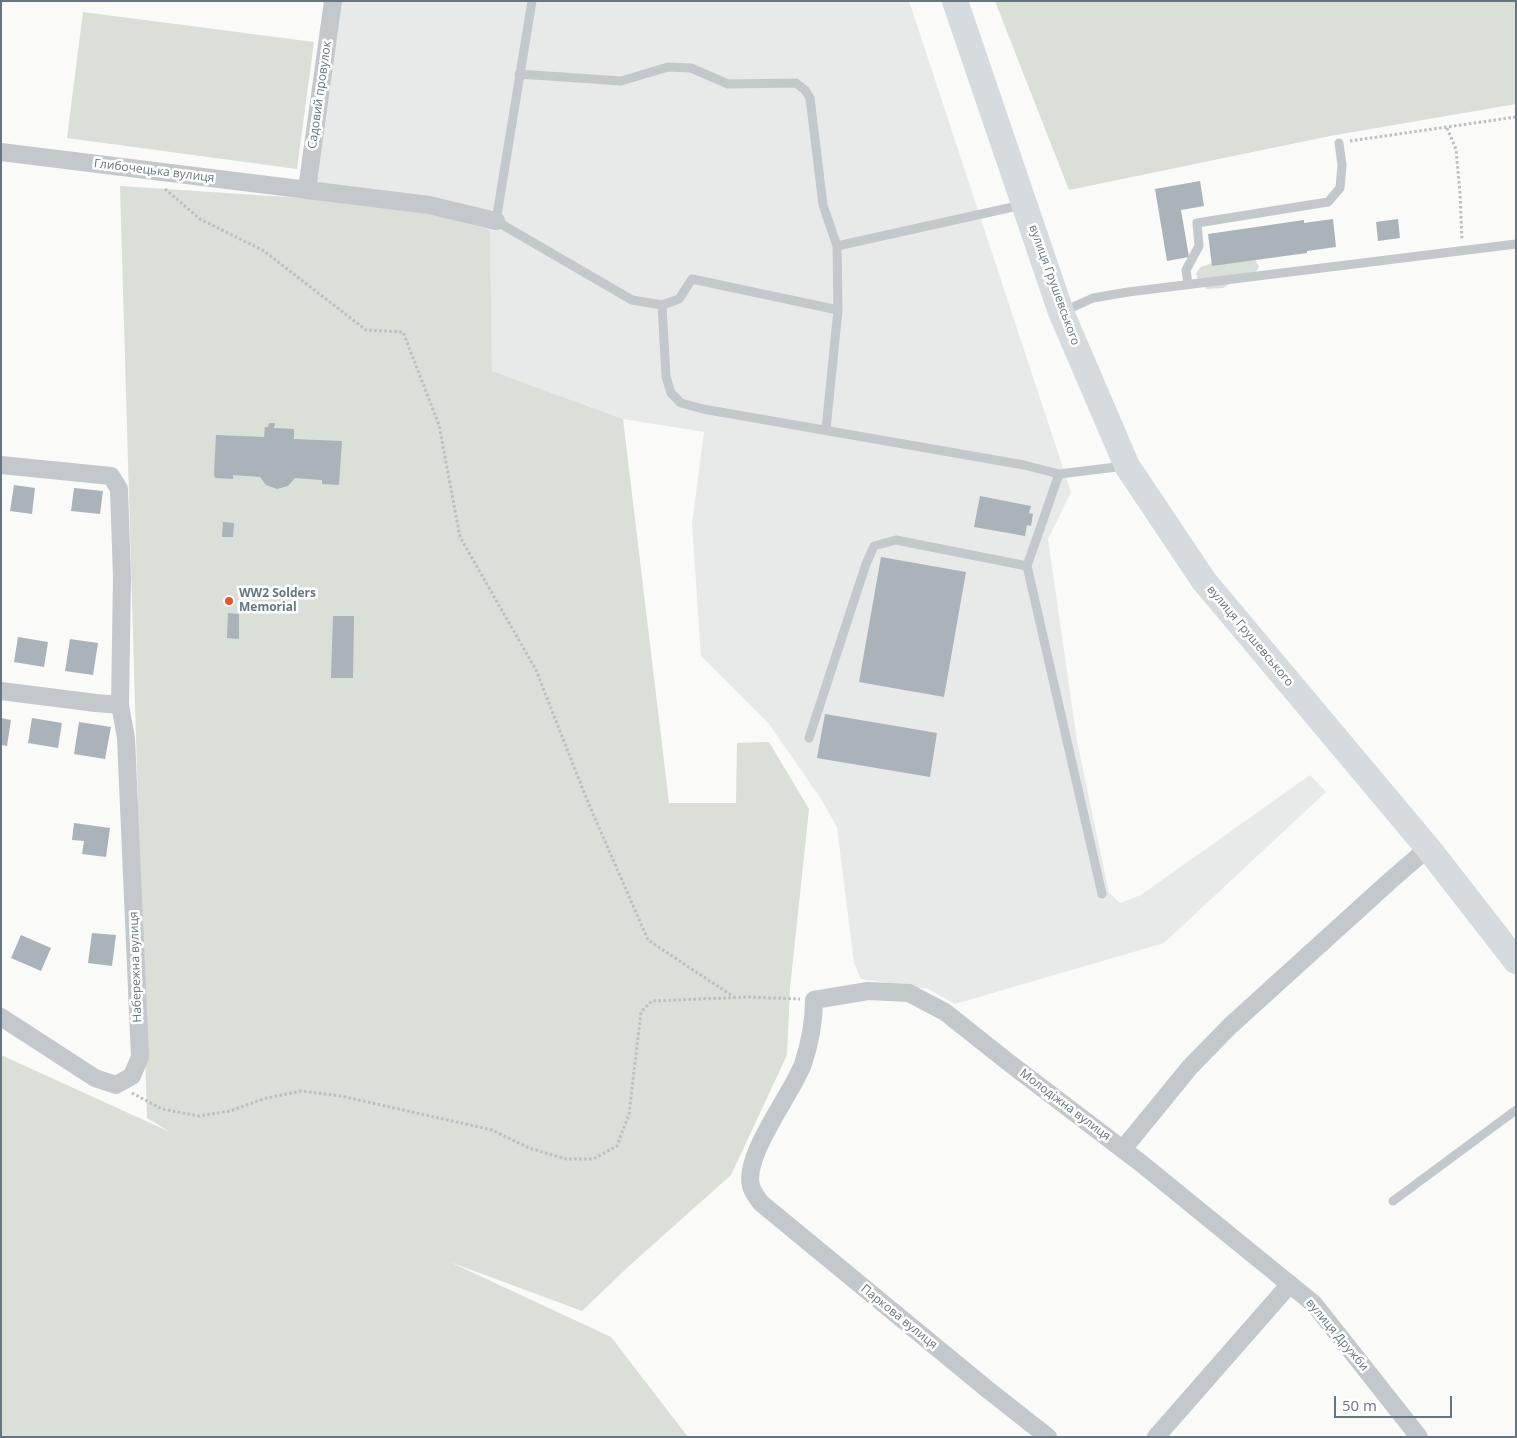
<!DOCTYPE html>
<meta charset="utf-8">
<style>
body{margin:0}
#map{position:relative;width:1517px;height:1438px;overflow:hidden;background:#fafaf8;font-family:"Open Sans",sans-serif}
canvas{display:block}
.frame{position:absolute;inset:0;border:2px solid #657683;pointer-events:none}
.scale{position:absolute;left:1334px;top:1396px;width:118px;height:22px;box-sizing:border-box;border:2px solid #657683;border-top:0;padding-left:6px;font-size:15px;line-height:18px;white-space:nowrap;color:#657683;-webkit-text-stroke:4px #fff;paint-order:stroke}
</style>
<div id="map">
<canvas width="1517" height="1438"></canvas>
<div class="frame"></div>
<div class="scale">50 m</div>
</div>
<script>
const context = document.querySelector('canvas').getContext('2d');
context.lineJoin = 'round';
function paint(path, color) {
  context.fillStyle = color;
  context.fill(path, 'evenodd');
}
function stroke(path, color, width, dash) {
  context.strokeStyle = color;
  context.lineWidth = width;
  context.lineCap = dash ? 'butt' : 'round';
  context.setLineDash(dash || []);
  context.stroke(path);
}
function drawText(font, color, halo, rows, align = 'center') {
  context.font = font + ' "Open Sans",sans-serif';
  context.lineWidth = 5;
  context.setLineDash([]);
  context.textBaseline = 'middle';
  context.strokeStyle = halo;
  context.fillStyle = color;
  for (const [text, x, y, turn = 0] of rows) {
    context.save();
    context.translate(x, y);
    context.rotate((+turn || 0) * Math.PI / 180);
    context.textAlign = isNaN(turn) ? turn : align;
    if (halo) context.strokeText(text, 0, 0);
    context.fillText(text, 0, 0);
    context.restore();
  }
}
const built = new Path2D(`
 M342,1H909L1071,492L1048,539L1077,741L1109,893L1120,903L1141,895L1310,775L1326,792L1164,943L955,1004L928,989L861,979L854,963L837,827L821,799L769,724L701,656L692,524L704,432L623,419L492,371L490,230L313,199Z`);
const green = new Path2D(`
 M995,1H1516V104L1330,136L1069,190Z
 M83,12L314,42L297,169L67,138Z
 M120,186L408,205L490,230L492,371L623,419L669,803H736L737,743L769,742L809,809L790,988L787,1055L731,1175L629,1266L582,1311L450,1262L611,1337L688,1437H1V1055L170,1132L147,1118Z
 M1237,254L1253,256L1259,267L1255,273L1236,280L1223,288L1207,289L1198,282L1196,273L1201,267Z`);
const building = new Path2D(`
 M1200,181L1204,206L1181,210L1189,257L1167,261L1155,189Z
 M1333,219L1336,247L1307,251V253L1212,266L1208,234L1304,220V223Z
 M1398,219L1400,238L1378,241L1376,222Z
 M269,423H275L274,428L294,429V439L342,441L339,485L322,484V480L295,478L288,486L277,489L266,485L260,477L233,475V479L215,478L214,474L216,435L264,437L265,427H268Z
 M14,485L35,488L32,514L10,511Z
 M74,488L103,491L100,514L71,511Z
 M980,496L1031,506L1029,513L1033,514L1031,526L1027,525L1025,536L974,527Z
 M223,522L234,523L233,537H222Z
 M881,557L966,572L944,697L859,682Z
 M228,613L239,614V639L227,638Z
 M333,616H354L353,678H331Z
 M18,637L48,642L44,667L14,662Z
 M70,639L98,643L93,675L65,671Z
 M825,714L937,733L930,777L817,758Z
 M1,718L11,720L7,746L1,745Z
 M32,718L62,723L58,748L28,743Z
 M79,722L111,727L105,759L74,754Z
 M74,823L110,828L106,857L82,854L84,841L72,840Z
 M92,933L116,935L112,966L88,963Z
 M21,935L51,948L41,971L11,958Z`);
const path = new Path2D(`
 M1447,128L1456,149L1460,193L1462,241
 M1350,141L1516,117
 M165,189L200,219L264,251L366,330L403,332L439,425L460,537L536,670L587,800L648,940L734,997
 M132,1093L162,1109L199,1116L230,1111L263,1099L301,1091L341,1096L492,1130L529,1148L566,1159H593L617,1146L629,1114L641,1012L652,1001L748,997L800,999`);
const service = new Path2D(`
 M532,1L496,221L632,300L662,305L679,299L692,279L838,310
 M519,74L621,81L668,67L691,68L728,84L796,83L805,90L810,98L823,205L837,246L838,310L826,429
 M837,246L1022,205
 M1188,284L1186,270L1199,246L1197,223L1328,202L1340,188L1342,165L1339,143
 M662,305L666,377L671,393L681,403L703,409L1024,465L1059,474L1125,466
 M1062,312L1093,298L1128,292L1516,244
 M1027,566L1102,894
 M809,738L866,564L874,546L896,540L1027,566L1059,474
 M1393,1201L1516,1110`);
const minor = new Path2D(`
 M1,152L429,205L496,221
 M307,189L333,1
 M1,465L111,476L119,489L122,577L120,705L126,738L140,1057L132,1076L116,1085L95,1078L1,1017
 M1,691L96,703L120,705
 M1123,1149L1190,1067L1230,1026L1391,880L1428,848
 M1048,1437L987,1389L761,1203C757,1198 753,1193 751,1186C743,1155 792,1094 803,1064C810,1043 814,1022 814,1000L868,991L909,993L945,1012L1008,1062L1142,1164L1314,1304L1419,1437
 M1156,1437L1290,1284`);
const primary = new Path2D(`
 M955,1L1061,312L1127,466L1204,581L1428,848L1516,961`);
const markers = [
 [229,601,5,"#e4572e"]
];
const streetNames = [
 ["Садовий провулок",320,95,-82],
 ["Глибочецька вулиця",154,171,7],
 ["вулиця Грушевського",1054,285,70],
 ["вулиця Грушевського",1250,636,50],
 ["Набережна вулиця",136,967,-92],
 ["Молодіжна вулиця",1065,1105,37],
 ["Паркова вулиця",899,1317,39],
 ["вулиця Дружби",1337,1335,50]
];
const poiNames = [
 ["WW2 Solders",239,594],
 ["Memorial",239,608]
];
paint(built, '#e8e9e9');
paint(green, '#dadfd7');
paint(building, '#aab3b9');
stroke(path, '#bbbfc2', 3, [2.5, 2.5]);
stroke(service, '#c3c8cc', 9);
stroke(minor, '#c3c8cc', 18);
stroke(primary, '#d6dbdf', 26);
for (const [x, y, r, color] of markers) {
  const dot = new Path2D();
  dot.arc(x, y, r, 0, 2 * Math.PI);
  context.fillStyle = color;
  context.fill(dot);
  stroke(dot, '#fff', 2);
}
drawText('12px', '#657683', '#fff', streetNames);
drawText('bold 12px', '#657683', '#fff', poiNames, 'left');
</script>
